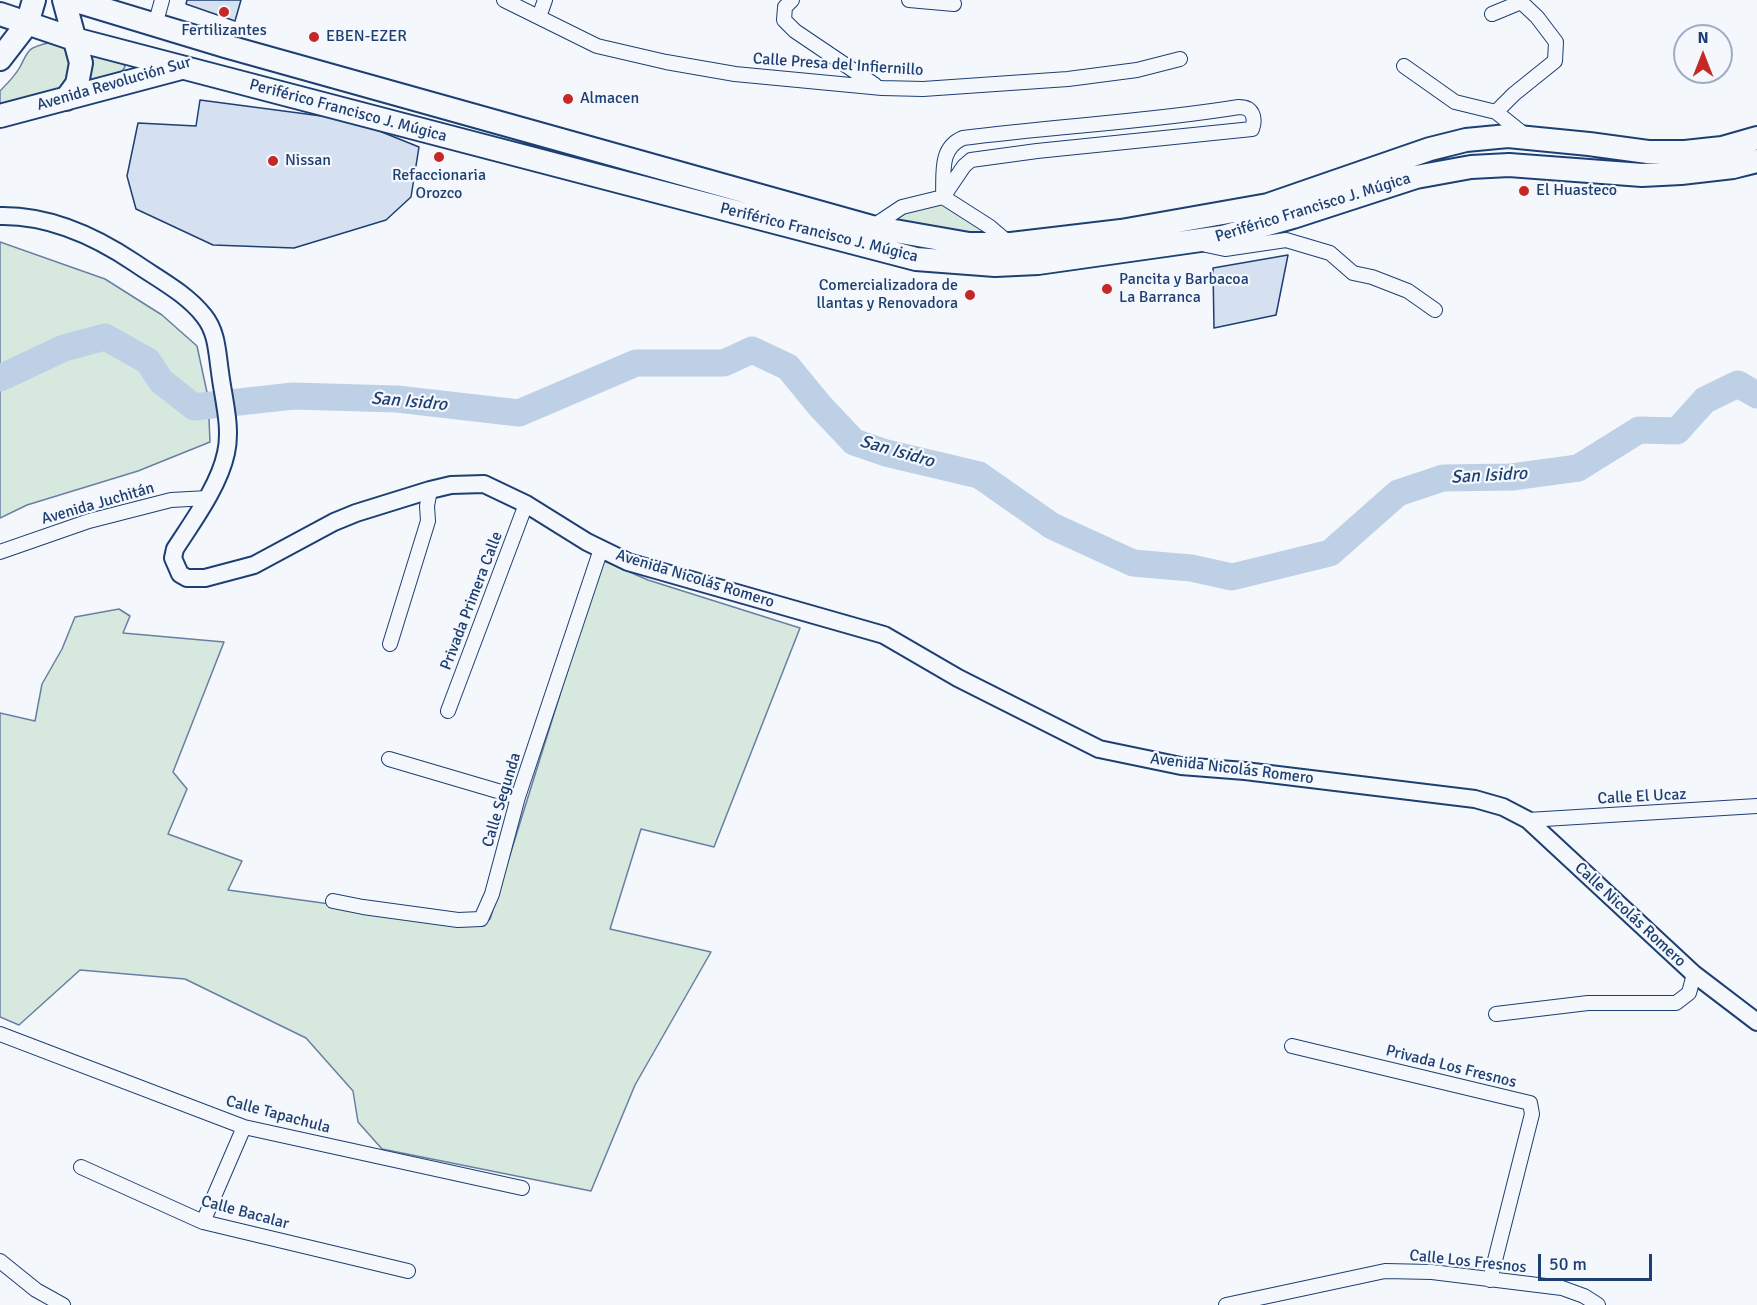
<!DOCTYPE html>
<meta charset="utf-8">
<style>
body{margin:0}
#map{position:relative;width:1757px;height:1305px;overflow:hidden;background:#f4f7fb;font-family:Signika,sans-serif}
canvas{display:block}
.north{position:absolute;left:1673px;top:24px;width:60px;height:60px;box-sizing:border-box;background:#f4f7fb;border:2px solid #9eadc5;border-radius:50%;rotate:0deg;font-size:16px;font-weight:700;line-height:24px;text-align:center;color:#1d3f73}
.north::after{content:'';display:block;margin:auto;width:21px;height:27px;background:#c62828;clip-path:polygon(50% 0,100% 100%,50% 72%,0 100%)}
.scale{position:absolute;left:1538px;top:1254px;width:114px;height:27px;box-sizing:border-box;border:3px solid #1d3f73;border-top:0;padding-left:8px;font-size:18px;line-height:21px;white-space:nowrap;color:#1d3f73;-webkit-text-stroke:4px #f4f7fb;paint-order:stroke}
</style>
<div id="map">
<canvas width="1757" height="1305"></canvas>
<div class="north">N</div>
<div class="scale">50 m</div>
</div>
<script>
const context = document.querySelector('canvas').getContext('2d');
context.lineJoin = 'round';
function paint(path, color) {
  context.fillStyle = color;
  context.fill(path, 'evenodd');
}
function stroke(path, color, width, dash) {
  context.strokeStyle = color;
  context.lineWidth = width;
  context.lineCap = dash ? 'butt' : 'round';
  context.setLineDash(dash || []);
  context.stroke(path);
}
function drawText(font, color, halo, rows, align = 'center') {
  context.font = font + ' Signika,sans-serif';
  context.lineWidth = 4.5;
  context.setLineDash([]);
  context.textBaseline = 'middle';
  context.strokeStyle = halo;
  context.fillStyle = color;
  for (const [text, x, y, turn = 0] of rows) {
    context.save();
    context.translate(x, y);
    context.rotate((+turn || 0) * Math.PI / 180);
    context.textAlign = isNaN(turn) ? turn : align;
    if (halo) context.strokeText(text, 0, 0);
    context.fillText(text, 0, 0);
    context.restore();
  }
}
const green = new Path2D(`
 M48,43L121,58L125,67L120,74L0,111V91C7,84 15,76 20,67C29,50 27,48 48,43Z
 M941,202L978,227L995,235L996,239L885,222L907,212Z
 M0,242L105,279L162,315L197,346L208,397L210,442L138,471L27,505L0,518Z
 M602,560L648,580L800,628L714,847L641,829L610,929L711,952L635,1085L591,1191L382,1149L358,1122L353,1091L306,1038L185,979L80,970L19,1025L0,1017V713L35,721L42,684L62,649L75,617L119,609L130,616L123,633L224,642L173,772L187,789L168,834L242,861L228,890L483,925L490,919Z`);
const river = new Path2D(`
 M0,378L64,348L105,337L148,361L161,381L194,407L293,396L397,399L519,413L636,363H724L752,350L788,367L820,406L854,442L886,453L979,475L1052,526L1133,563L1191,568L1232,577L1330,553L1398,493L1443,478L1512,477L1578,468L1639,430L1677,431L1705,400L1738,384L1757,395`);
const building = new Path2D(`
 M187,0H241L235,21L186,4Z
 M200,100L352,120L419,147L411,197L386,220L294,248L213,245L136,209L127,176L138,123L196,126Z
 M1288,255L1276,315L1214,328L1213,268Z`);
const minor = new Path2D(`
 M504,0L597,46L666,62L735,74L882,88L923,89L1068,79L1137,70L1180,59
 M792,0L785,7L784,20L795,31L875,85
 M909,0L954,4
 M1492,14L1521,2L1537,17L1556,42L1555,61L1514,94L1496,112
 M539,17L545,0
 M155,25L162,0
 M1404,66L1455,102L1496,112L1526,136
 M943,197L990,227L1010,244
 M872,227L902,207L943,197L964,166L971,160L1037,151L1252,129C1256,118 1253,107 1239,107C1148,122 1055,126 963,138C939,148 944,173 943,197
 M1206,245L1225,249L1286,240L1330,253L1353,273L1372,277L1408,291L1435,310
 M0,552L89,521L171,500L208,498
 M390,644L428,521L427,506L430,490
 M448,711L526,504
 M389,759L518,797
 M1528,820L1757,806
 M333,901L363,907L458,920L481,919L492,894L518,797L601,549
 M1496,1014L1588,1003H1676L1689,993L1694,974
 M0,1034L244,1127L522,1188
 M1292,1046L1530,1103L1532,1114L1490,1280
 M81,1167L203,1222L408,1271
 M203,1222L244,1127
 M0,1261L36,1290L63,1305
 M1226,1305L1385,1271L1432,1272L1562,1288L1584,1296L1598,1305`);
const tertiary = new Path2D(`
 M0,216C50,215 95,236 135,263C158,279 186,293 204,316C217,332 217,352 220,372C223,398 232,427 226,453C219,486 193,521 175,549L173,558L180,574L187,578H205L254,565L334,522L356,513L430,490L451,485L484,484L526,504L587,542L628,562L884,635L958,678L1099,749L1181,766L1245,771L1475,799L1503,807L1528,820L1694,974L1757,1022`);
const primary = new Path2D(`
 M64,0L81,63L77,84L66,99
 M73,0L225,46L872,227L969,244H1011L1121,231L1268,205L1430,149L1466,140L1508,136L1589,144L1648,152H1685L1722,148L1757,138
 M0,14L74,39L916,259L995,265L1038,263L1222,237L1293,217L1416,177L1471,167L1509,165L1642,175L1681,173L1733,167L1757,161
 M0,59L27,24L34,0
 M0,116L181,68`);
const markers = [
 [224,12,6,"#c62828"],
 [314,37,6,"#c62828"],
 [568,99,6,"#c62828"],
 [439,157,6,"#c62828"],
 [273,161,6,"#c62828"],
 [1524,191,6,"#c62828"],
 [1107,289,6,"#c62828"],
 [970,295,6,"#c62828"]
];
const poiNames = [
 ["Fertilizantes",224,31,"center"],
 ["EBEN-EZER",326,37],
 ["Almacen",580,99],
 ["Nissan",285,161],
 ["Refaccionaria",439,176,"center"],
 ["Orozco",439,194,"center"],
 ["El Huasteco",1536,191],
 ["Pancita y Barbacoa",1119,280],
 ["La Barranca",1119,298],
 ["Comercializadora de",958,286,"right"],
 ["llantas y Renovadora",958,304,"right"]
];
const streetNames = [
 ["Calle Presa del Infiernillo",838,65,4],
 ["Avenida Revolución Sur",114,84,-16],
 ["Periférico Francisco J. Múgica",348,111,15],
 ["Periférico Francisco J. Múgica",1313,208,-17],
 ["Periférico Francisco J. Múgica",819,233,14],
 ["Avenida Juchitán",98,504,-16],
 ["Avenida Nicolás Romero",695,579,17],
 ["Privada Primera Calle",472,601,-69],
 ["Avenida Nicolás Romero",1232,769,7],
 ["Calle El Ucaz",1642,797,-3],
 ["Calle Segunda",502,800,-73],
 ["Calle Nicolás Romero",1630,915,43],
 ["Privada Los Fresnos",1451,1067,14],
 ["Calle Tapachula",278,1115,15],
 ["Calle Bacalar",245,1213,15],
 ["Calle Los Fresnos",1468,1262,6]
];
const waterNames = [
 ["San Isidro",409,402,5],
 ["San Isidro",897,452,16],
 ["San Isidro",1489,476,-3]
];
paint(green, '#d7e8df');
stroke(green, '#687fa3', 1.5);
stroke(river, '#bed0e5', 27);
paint(building, '#d5e0f0');
stroke(building, '#1d3f73', 1.5);
stroke(minor, '#1d3f73', 16);
stroke(tertiary, '#1d3f73', 20);
stroke(primary, '#1d3f73', 26);
stroke(minor, '#f4f7fb', 14);
stroke(tertiary, '#f4f7fb', 16);
stroke(primary, '#f4f7fb', 22);
for (const [x, y, r, color] of markers) {
  const dot = new Path2D();
  dot.arc(x, y, r, 0, 2 * Math.PI);
  context.fillStyle = color;
  context.fill(dot);
  stroke(dot, '#f4f7fb', 2);
}
drawText('16px', '#1d3f73', '#f4f7fb', poiNames, 'left');
drawText('16px', '#1d3f73', '#f4f7fb', streetNames);
drawText('italic 18px', '#1d3f73', '#f4f7fb', waterNames);
</script>
